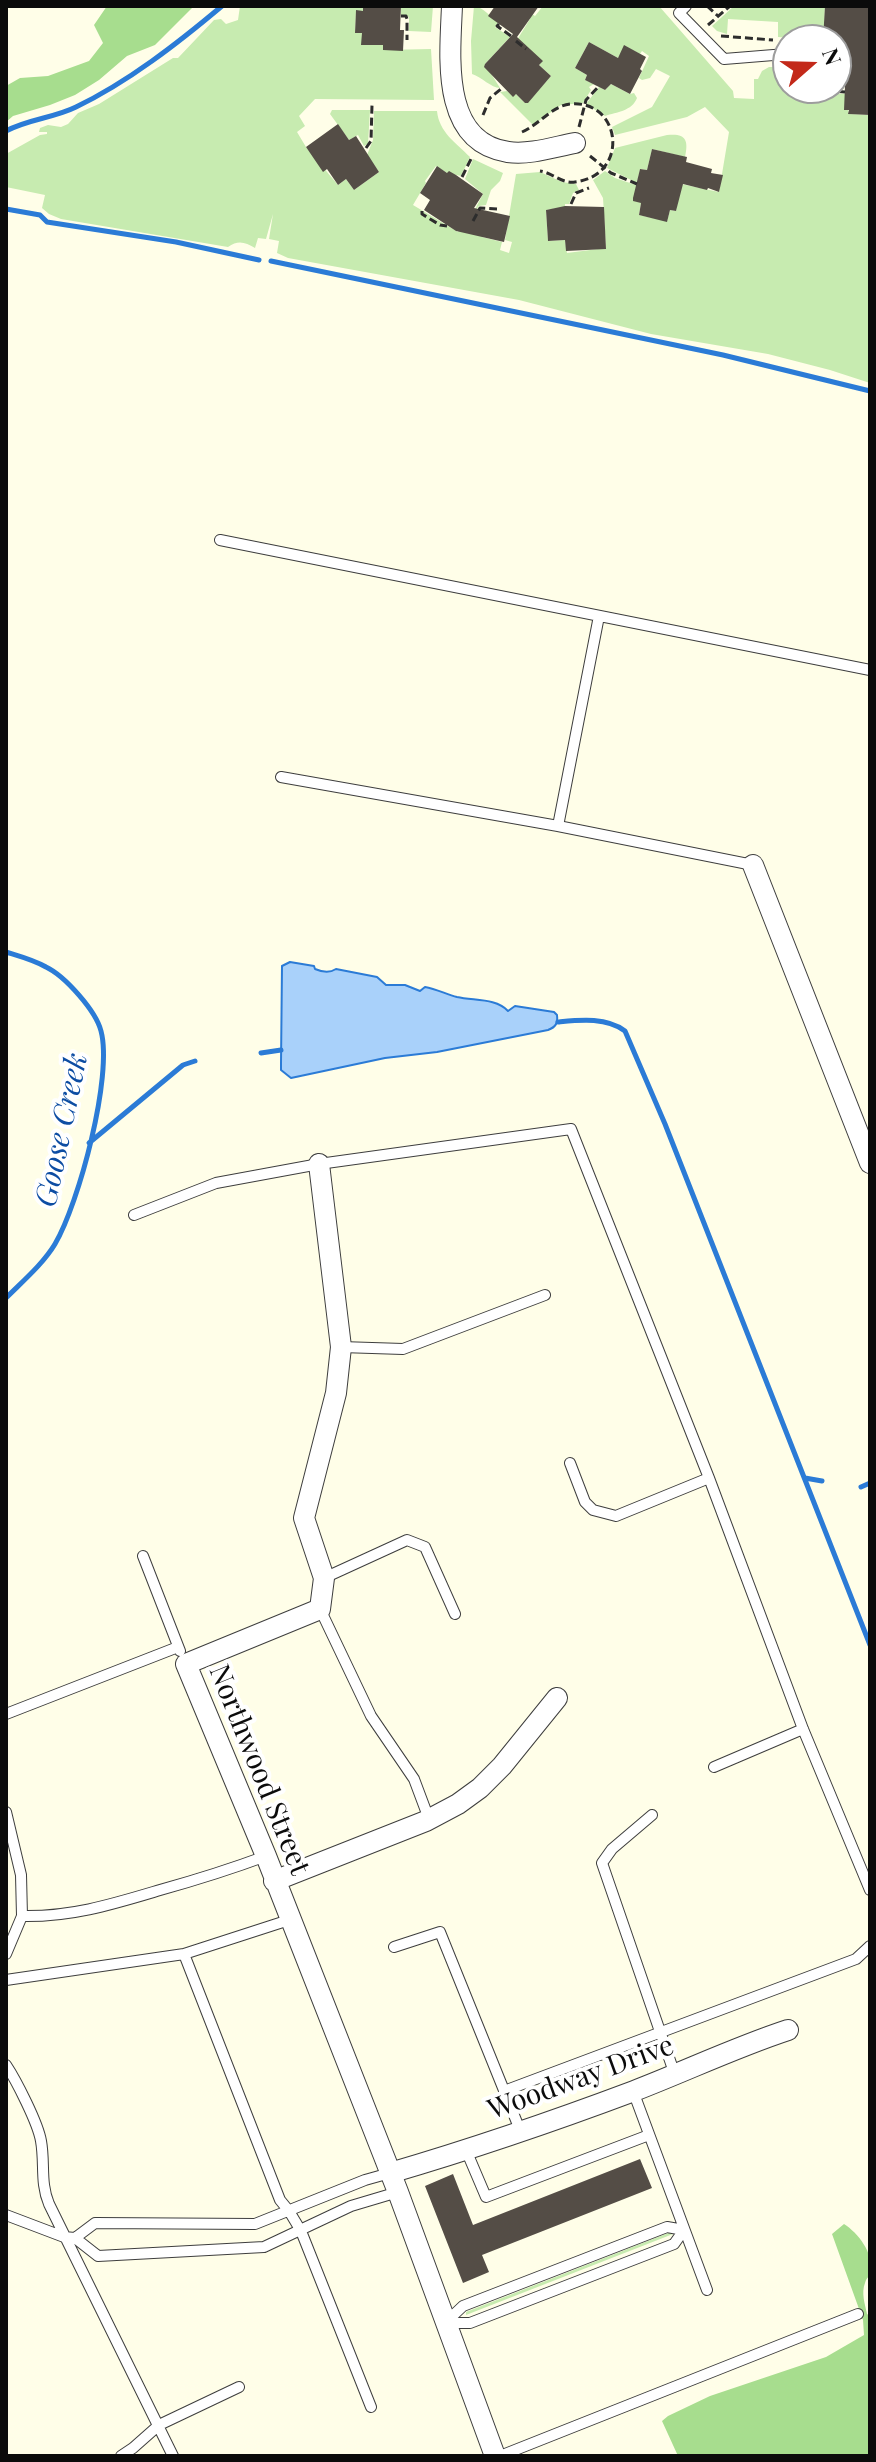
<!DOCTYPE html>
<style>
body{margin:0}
#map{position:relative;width:876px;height:2462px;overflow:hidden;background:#fffee8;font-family:"Playfair Display",serif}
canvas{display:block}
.frame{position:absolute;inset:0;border:8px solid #0b0b0b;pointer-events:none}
.north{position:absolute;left:772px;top:24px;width:80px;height:80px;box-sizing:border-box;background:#fff;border:2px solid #9d9d9d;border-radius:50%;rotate:70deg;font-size:22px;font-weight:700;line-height:32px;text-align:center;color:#0b0b0b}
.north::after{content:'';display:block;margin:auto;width:28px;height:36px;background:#c3291a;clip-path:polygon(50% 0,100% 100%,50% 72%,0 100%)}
</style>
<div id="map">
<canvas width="876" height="2462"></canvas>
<div class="frame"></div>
<div class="north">N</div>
</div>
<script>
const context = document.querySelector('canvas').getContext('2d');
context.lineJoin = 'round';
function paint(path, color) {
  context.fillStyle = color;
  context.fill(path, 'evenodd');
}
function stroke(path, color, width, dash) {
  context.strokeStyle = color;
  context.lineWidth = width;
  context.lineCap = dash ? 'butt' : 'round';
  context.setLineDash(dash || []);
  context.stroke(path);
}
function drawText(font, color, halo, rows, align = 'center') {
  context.font = font + ' "Playfair Display",serif';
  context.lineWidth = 8;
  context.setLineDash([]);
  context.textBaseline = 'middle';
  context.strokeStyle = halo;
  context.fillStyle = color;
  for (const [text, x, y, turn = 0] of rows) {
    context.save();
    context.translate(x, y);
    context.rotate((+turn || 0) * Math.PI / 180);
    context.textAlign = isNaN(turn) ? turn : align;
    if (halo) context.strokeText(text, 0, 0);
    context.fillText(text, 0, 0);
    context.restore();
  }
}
const green = new Path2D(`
 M240,6H363V11H356L355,33H362V44L383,45L384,50L431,49L434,100L315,99L299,116L305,126L297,132L306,147L338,185L346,179L354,190L379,172L367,155L373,140L374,111H437C439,132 456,143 470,157L461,176L447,173L436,166L425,181L426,183L413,205L458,232L464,223L483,231L482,237L502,242L500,250L509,253L512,242L505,240L516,174L540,172L562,182L576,184L579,190L573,193L569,204H565V207L546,210L548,241L565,240L567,253L606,248L603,198L593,180L605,171L615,178L636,185L641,203L639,215L667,221L670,210L676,211L681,184L719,192L729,132L705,107L687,117L615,135L612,127L652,107L670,76L656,69L650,78L642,80L639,78L649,56L642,51L640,54L625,46L618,58L589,42L575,68L587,75L585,80L594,84L589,87L591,90L583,103L561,105L533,125L500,92L507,91L513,96L516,94L525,103L528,102L551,76L539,65L542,61L517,40L530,19L512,6H520L535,16L543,6H659L733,91L734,98L754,99V79H758L762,71L769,67H788V91L845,94L849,114L870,115V383L830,370L768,354L651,334L519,300L288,258L277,253L279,241L269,239L273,214L266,239L258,238L255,248C245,242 238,240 228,247L61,219L49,214L42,208L45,195L6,187V154L40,135L47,134V132H39L40,128L48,125L61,127L68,124L78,113L99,104L173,58H178L214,20L221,19L226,24L238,20Z
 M401,6H433L431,32L409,31V17L401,15Z
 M474,6C483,7 491,17 498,23L495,27L510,37L485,64L500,88C491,88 482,77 472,74L471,41Z
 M734,6H825L824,30L807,29L806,34L792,33L791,38L778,37V22L728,19L727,34L717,31L712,26Z
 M611,84L630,94L634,93L637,98C632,111 617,112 605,116L586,104L599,87L605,90Z
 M332,110H370L368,144L364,146L358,135L349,140L330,114Z
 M667,135C685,133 689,139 685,157L652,149L647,170L640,169L637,183L607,168L615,148Z
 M473,159L503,173L500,181L491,190L486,205L479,206L472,215L483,194L465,179Z
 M671,2232H674L673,2234L466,2315V2312Z`);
const forest = new Path2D(`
 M107,6H194L155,45L127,56L99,80L75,95L50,105L13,116L6,122V86L20,78L48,76L89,61L103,43L94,25Z
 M844,2224C858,2233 874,2253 870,2271C869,2279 867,2276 865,2283C861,2293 865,2304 867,2314L870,2316V2456H678L662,2421L668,2416L710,2396L826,2357L864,2335L863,2320L832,2234Z`);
const water = new Path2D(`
 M290,962L314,966L315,969C322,972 330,973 336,969L377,977L386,985H405L420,991L425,987C436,989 446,994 457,997C474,1001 496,998 508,1011L515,1006L554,1012L557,1015C558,1023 556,1027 548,1030L437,1052L385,1058L291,1078L281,1070V1063L282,966Z`);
const stream = new Path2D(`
 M6,131C28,119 54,118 76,107C128,82 178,43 222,6
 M6,209L40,215L47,222L176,242L259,260
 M271,261L723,355L870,391
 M6,952C19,956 34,960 46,967C65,976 96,1011 101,1031C113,1076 79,1203 55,1244C43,1264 23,1281 6,1298
 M558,1022C580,1020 606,1017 625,1031L665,1124L870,1645
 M261,1053L281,1050
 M89,1143L183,1065L195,1061
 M805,1478L822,1481
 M861,1487L870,1483`);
const building = new Path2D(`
 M363,6H401L400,30H404L403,51L383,50V45H361L362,33H355L356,10L363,11Z
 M495,6H539L517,37L543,61L539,65L551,76L528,103H525L516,94L513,97L484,67L485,64L513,34L488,16Z
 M825,6H870V115L848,114L849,110H844L845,86H836V40H823Z
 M589,42L618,58L624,45L646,57L640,69L642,71L630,94L611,84L605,90L585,80L587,75L575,68Z
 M338,124L349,140L356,136L379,172L354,190L346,179L338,185L327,169L323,172L306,147Z
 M652,149L687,157L686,162L712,169L711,173L723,175L719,192L708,188L707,190L683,184L676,211L670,210L667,222L639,215L641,203L633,201V198L640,169L647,170Z
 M437,166L447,173L449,171L456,175L483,194L474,208L510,216L504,242L456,231L424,210L430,200L420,193Z
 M565,206L604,207L606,249L566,251L565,240L548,241L546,210Z
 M640,2159L652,2188L482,2255L489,2272L463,2283L425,2186L453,2174L473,2225Z`);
const path = new Path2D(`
 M707,6L718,16
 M401,16H406L407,19V40
 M499,24L497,26L511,36
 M708,25L730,6
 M721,36L773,40
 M516,41L526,49
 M791,88L845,92
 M483,115L490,98L501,89
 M579,127L586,100L599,86
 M522,132C540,124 552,106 570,104C621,99 631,175 575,182C562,184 553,173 540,171
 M366,148L371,141L372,105
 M590,156L611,173L637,184
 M462,177L471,159
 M571,204L576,193L589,188
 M422,211V214L440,225L447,226
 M473,221L480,208L497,209`);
const lane = new Path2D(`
 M686,6L679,13L724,59L786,54
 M220,540L870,670
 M281,777L558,826L753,865
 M558,826L599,616
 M134,1215L216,1183L319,1164L571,1129L709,1478L803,1729L870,1890
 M341,1347L403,1349L545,1295
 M570,1463L585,1502L593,1510L616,1516L709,1478
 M143,1556L180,1651
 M324,1578L407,1540L425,1547L455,1614
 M320,1609L371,1716L414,1779L429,1819
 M6,1714L178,1647
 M714,1767L803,1729
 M6,1812L21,1875L22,1916L6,1954
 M652,1815L612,1849L602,1863L675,2075
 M22,1916C72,1917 113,1904 160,1890C196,1880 231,1869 266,1856
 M394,1947L440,1932L520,2130
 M184,1954L280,2200L289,2211L301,2231L371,2407
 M6,1980L184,1954L289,1920
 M6,2065C16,2080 38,2123 41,2141C45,2163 40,2183 49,2204L173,2456
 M504,2091L856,1959L870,1946
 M633,2091L707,2290
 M466,2150L486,2197L649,2135
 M6,2215L64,2237L75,2238L98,2256L264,2247L351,2206L398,2192
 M75,2238L95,2223L255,2224L365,2180L390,2173
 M445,2323H470L674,2244L684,2230
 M445,2323L463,2306L667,2227L684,2230
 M121,2456L133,2448L159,2425L239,2387
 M500,2456L858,2314`);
const street = new Path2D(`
 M452,6C450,56 440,142 508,152C530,155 554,147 575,143
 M753,865L870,1163
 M319,1164L341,1347L336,1393L304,1518L324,1578L320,1609L186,1664L266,1856L398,2192L495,2456
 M274,1881L426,1821L458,1804L480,1788L502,1766L557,1698
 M390,2173C472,2149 554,2121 634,2091C686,2071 736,2047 788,2030`);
const streetNames = [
 ["Northwood Street",259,1770,68],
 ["Woodway Drive",581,2078,-20]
];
const waterNames = [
 ["Goose Creek",62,1130,-78]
];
paint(green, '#c7ebb0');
paint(forest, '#a7dd8e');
paint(water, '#a9d1fa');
stroke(water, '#2b7bd6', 2);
stroke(stream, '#2b7bd6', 5);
paint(building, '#544d46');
stroke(lane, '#3e3e3e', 12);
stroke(street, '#3e3e3e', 22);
stroke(path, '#2d2d2d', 3, [8, 4]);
stroke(lane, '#fff', 10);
stroke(street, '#fff', 20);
drawText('28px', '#0b0b0b', '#fff', streetNames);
drawText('italic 30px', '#0d4da3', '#fff', waterNames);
</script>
